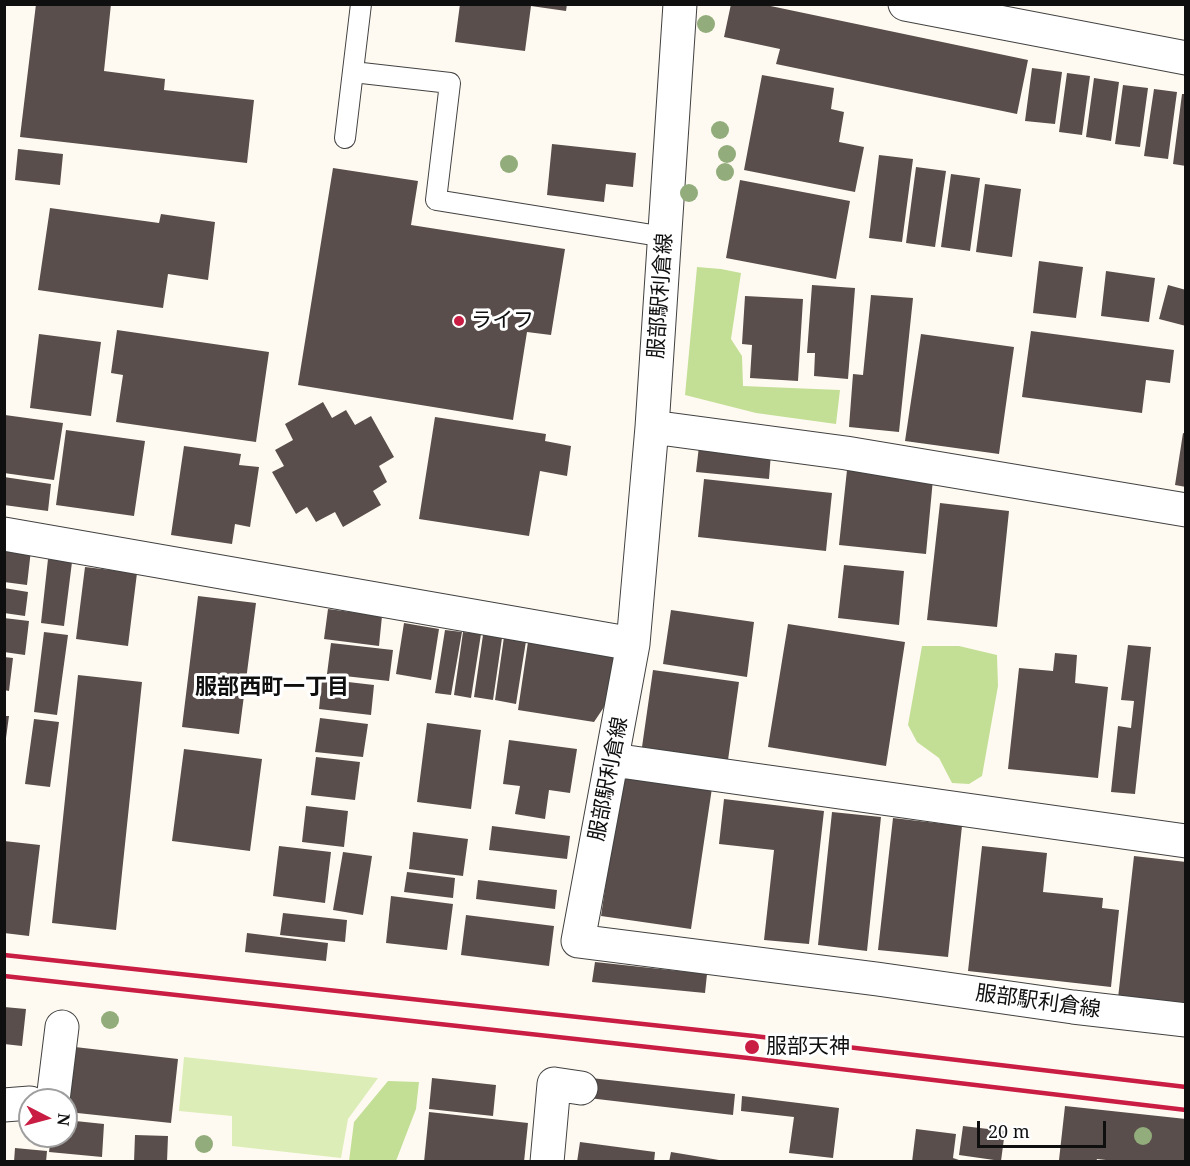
<!DOCTYPE html>
<meta charset="utf-8">
<style>
body{margin:0}
#map{position:relative;width:1190px;height:1166px;overflow:hidden;background:#fffaf1;font-family:"Noto Serif",serif}
canvas{display:block}
.frame{position:absolute;inset:0;border:6px solid #0f0f0f;pointer-events:none}
.north{position:absolute;left:18px;top:1088px;width:60px;height:60px;box-sizing:border-box;background:#fff;border:2px solid #9f9f9f;border-radius:50%;rotate:96deg;font-size:16px;font-weight:700;line-height:24px;text-align:center;color:#0f0f0f}
.north::after{content:'';display:block;margin:auto;width:21px;height:27px;background:#c91d43;clip-path:polygon(50% 0,100% 100%,50% 72%,0 100%)}
.scale{position:absolute;left:977px;top:1121px;width:129px;height:27px;box-sizing:border-box;border:3px solid #0f0f0f;border-top:0;padding-left:8px;font-size:18px;line-height:21px;white-space:nowrap;color:#0f0f0f;-webkit-text-stroke:4px #fff;paint-order:stroke}
</style>
<div id="map">
<canvas width="1190" height="1166"></canvas>
<div class="frame"></div>
<div class="north">N</div>
<div class="scale">20 m</div>
</div>
<script>
const context = document.querySelector('canvas').getContext('2d');
context.lineJoin = 'round';
function paint(path, color) {
  context.fillStyle = color;
  context.fill(path, 'evenodd');
}
function stroke(path, color, width, dash) {
  context.strokeStyle = color;
  context.lineWidth = width;
  context.lineCap = dash ? 'butt' : 'round';
  context.setLineDash(dash || []);
  context.stroke(path);
}
function drawText(font, color, halo, rows, align = 'center') {
  context.font = font + ' "Noto Serif","Noto Sans JP",serif';
  context.lineWidth = 6;
  context.setLineDash([]);
  context.textBaseline = 'middle';
  context.strokeStyle = halo;
  context.fillStyle = color;
  for (const [text, x, y, turn = 0] of rows) {
    context.save();
    context.translate(x, y);
    context.rotate((+turn || 0) * Math.PI / 180);
    context.textAlign = isNaN(turn) ? turn : align;
    if (halo) context.strokeText(text, 0, 0);
    context.fillText(text, 0, 0);
    context.restore();
  }
}
const green = new Path2D(`
 M184,1057L378,1078L348,1119L341,1158L232,1146V1116L179,1111Z`);
const forest = new Path2D(`
 M697,267L721,269L741,273L731,339L742,356L743,386L840,390L836,424L756,413L685,395Z
 M922,646H959L997,655L998,686L982,776L969,784L952,783L939,758L917,742L908,725Z
 M388,1081L419,1082L416,1109L396,1161H349L354,1122Z`);
const building = new Path2D(`
 M36,4H111L104,71L165,79L164,90L254,100L247,163L20,137Z
 M460,4H567L566,11L531,6L525,51L455,42Z
 M731,4H761L1028,60L1017,114L776,64L780,49L724,37Z
 M1032,68L1062,72L1055,124L1025,121Z
 M1067,73L1090,76L1082,135L1059,132Z
 M762,75L834,88L831,109L844,112L839,142L864,147L855,192L744,170Z
 M1094,78L1119,82L1111,141L1086,137Z
 M1123,85L1148,88L1140,147L1115,144Z
 M1154,89L1177,92L1168,159L1144,156Z
 M1182,94H1186V166L1173,164Z
 M552,144L636,153L633,187L606,184L604,202L547,195Z
 M18,149L63,154L60,185L15,180Z
 M879,155L913,159L902,242L869,238Z
 M916,167L946,171L935,247L906,243Z
 M333,168L418,181L411,225L565,249L551,335L527,332L513,420L298,385Z
 M951,174L980,178L970,251L941,247Z
 M740,180L850,201L836,279L726,258Z
 M985,184L1021,189L1012,257L976,252Z
 M50,208L159,223L161,214L215,222L208,280L168,274L163,308L38,290Z
 M1039,261L1083,267L1076,318L1033,313Z
 M1106,271L1155,278L1149,322L1101,316Z
 M812,285L855,288L848,379L814,376L815,353H807Z
 M1168,285L1186,290V326L1159,319Z
 M871,295L913,298L899,432L849,427L853,374L863,375Z
 M745,296L803,299L798,381L750,378L752,345L742,344Z
 M117,330L269,352L256,442L116,422L123,375L111,373Z
 M1031,331L1174,350L1170,383L1146,380L1142,413L1022,397Z
 M39,334L101,342L91,416L30,408Z
 M921,334L1014,347L999,454L905,441Z
 M323,402L332,418L346,410L355,425L371,416L394,457L379,466L387,482L373,491L381,505L343,527L335,512L316,522L307,507L296,514L272,472L284,466L275,450L293,440L285,424Z
 M5,415L63,423L54,480L4,473Z
 M435,417L546,434L545,441L571,446L567,476L540,471L529,536L419,519Z
 M66,430L145,441L134,516L56,505Z
 M1183,433L1186,434V487L1175,485Z
 M184,446L241,454L239,465L259,467L250,527L235,524L232,544L171,535Z
 M699,446L771,453L769,479L696,472Z
 M847,470L933,479L926,554L839,545Z
 M4,477L51,484L48,511L4,505Z
 M704,479L832,493L826,551L698,537Z
 M940,503L1009,511L997,627L927,620Z
 M4,547L31,550L27,585L4,582Z
 M48,559L72,562L64,626L41,623Z
 M844,565L904,571L899,625L838,618Z
 M85,567L137,573L128,646L76,639Z
 M4,588L28,592L25,616L4,613Z
 M198,596L256,603L239,734L182,727Z
 M328,609L382,616L379,646L324,639Z
 M671,610L754,622L747,677L663,664Z
 M4,618L29,621L25,655L4,652Z
 M404,623L439,629L431,680L396,674Z
 M788,624L905,642L886,766L768,747Z
 M445,630L462,632L451,695L435,693Z
 M44,632L68,635L57,715L34,712Z
 M463,632L481,634L471,698L454,695Z
 M483,635L502,638L493,700L474,697Z
 M504,637L526,641L516,704L495,700Z
 M528,642L614,656L608,701L594,722L518,710Z
 M331,643L393,650L389,681L327,674Z
 M1128,645L1151,647L1135,794L1111,792L1118,726L1131,728L1134,701L1121,700Z
 M1055,653L1077,655L1075,683L1108,687L1098,778L1008,769L1019,668L1053,671Z
 M4,657L13,658L9,691L4,690Z
 M653,670L739,682L728,760L642,747Z
 M78,675L142,682L116,930L52,923Z
 M322,679L374,685L371,715L319,709Z
 M4,716H9L6,738H4Z
 M320,718L368,724L363,757L315,752Z
 M34,719L59,722L50,787L25,784Z
 M427,723L481,730L471,809L417,802Z
 M509,740L577,749L570,793L549,790L545,819L515,814L520,786L503,784Z
 M184,749L262,759L250,851L172,841Z
 M316,757L360,762L355,800L311,795Z
 M622,774L712,788L691,929L601,916Z
 M724,799L824,811L809,944L764,940L774,850L719,844Z
 M306,806L348,811L344,847L302,842Z
 M832,812L881,817L867,951L818,945Z
 M893,818L962,826L948,957L878,950Z
 M492,826L570,836L567,859L489,850Z
 M413,832L468,839L463,876L409,869Z
 M4,841L40,845L29,936L4,933Z
 M279,846L331,852L325,903L273,896Z
 M982,846L1047,853L1043,892L1103,898L1102,908L1119,910L1111,987L968,971Z
 M343,852L372,856L363,915L333,910Z
 M1134,856L1186,862V1005L1118,998Z
 M407,872L455,878L453,898L404,892Z
 M478,880L557,890L555,909L476,899Z
 M391,896L453,904L447,950L386,943Z
 M283,913L347,920L345,942L280,935Z
 M466,915L554,926L549,966L461,955Z
 M247,933L328,943L326,961L245,952Z
 M595,962L707,974L705,993L592,982Z
 M4,1007L26,1009L22,1046L4,1044Z
 M75,1047L178,1059L171,1123L68,1112Z
 M582,1077L735,1094L733,1115L580,1097Z
 M432,1078L496,1085L493,1116L429,1109Z
 M742,1096L839,1108L833,1158L789,1153L794,1117L741,1111Z
 M1065,1106L1186,1119V1162H1124L1097,1159L1096,1162L1059,1160Z
 M429,1112L528,1123L524,1162H424Z
 M66,1120L104,1124L102,1157L49,1152L51,1136H66Z
 M963,1126L1005,1131L1001,1161L959,1155Z
 M916,1129L956,1134L953,1158L965,1162H912Z
 M135,1135L168,1136L167,1162H134Z
 M580,1142L655,1152L654,1162H577Z
 M15,1148L47,1151L46,1162H14Z
 M671,1152L719,1160V1162H669Z`);
const lane = new Path2D(`
 M353,72L450,83L436,200L665,237
 M345,138L361,4`);
const street = new Path2D(`
 M680,4L652,427L633,644L578,941L877,979L1073,1007L1186,1020
 M905,4L1186,58
 M652,427L846,453L1186,510
 M4,534L633,644
 M613,760L1186,841
 M53,1100L62,1027
 M4,1105L30,1103
 M547,1162L554,1084L581,1088`);
const rail = new Path2D(`
 M4,955L754,1036L1186,1087
 M4,976L748,1058L1186,1110`);
const trees = [
 [706,24],
 [720,130],
 [727,154],
 [509,164],
 [725,172],
 [689,193],
 [110,1020],
 [1143,1136],
 [204,1144]
];
const markers = [
 [459,321,6,"#c91d43"],
 [752,1047,8,"#c91d43"]
];
const streetNames = [
 ["服部駅利倉線",661,296,-86],
 ["服部駅利倉線",609,779,-79],
 ["服部駅利倉線",1038,1002,8]
];
const poiNames = [
 ["ライフ",471,321],
 ["服部天神",766,1047]
];
const neighbourhoodNames = [
 ["服部西町一丁目",272,688]
];
paint(green, '#dcedb7');
paint(forest, '#c3df96');
paint(building, '#594e4b');
stroke(lane, '#424242', 22);
stroke(street, '#424242', 35);
stroke(lane, '#fff', 20);
stroke(street, '#fff', 33);
stroke(rail, '#c91d43', 4.5);
context.fillStyle = '#92ac7b';
for (const [x, y] of trees) {
  context.beginPath();
  context.arc(x, y, 9, 0, 2 * Math.PI);
  context.fill();
}
for (const [x, y, r, color] of markers) {
  const dot = new Path2D();
  dot.arc(x, y, r, 0, 2 * Math.PI);
  context.fillStyle = color;
  context.fill(dot);
  stroke(dot, '#fff', 2);
}
drawText('21px', '#0f0f0f', '#fff', streetNames);
drawText('21px', '#0f0f0f', '#fff', poiNames, 'left');
drawText('bold 22px', '#0f0f0f', '#fff', neighbourhoodNames);
</script>
